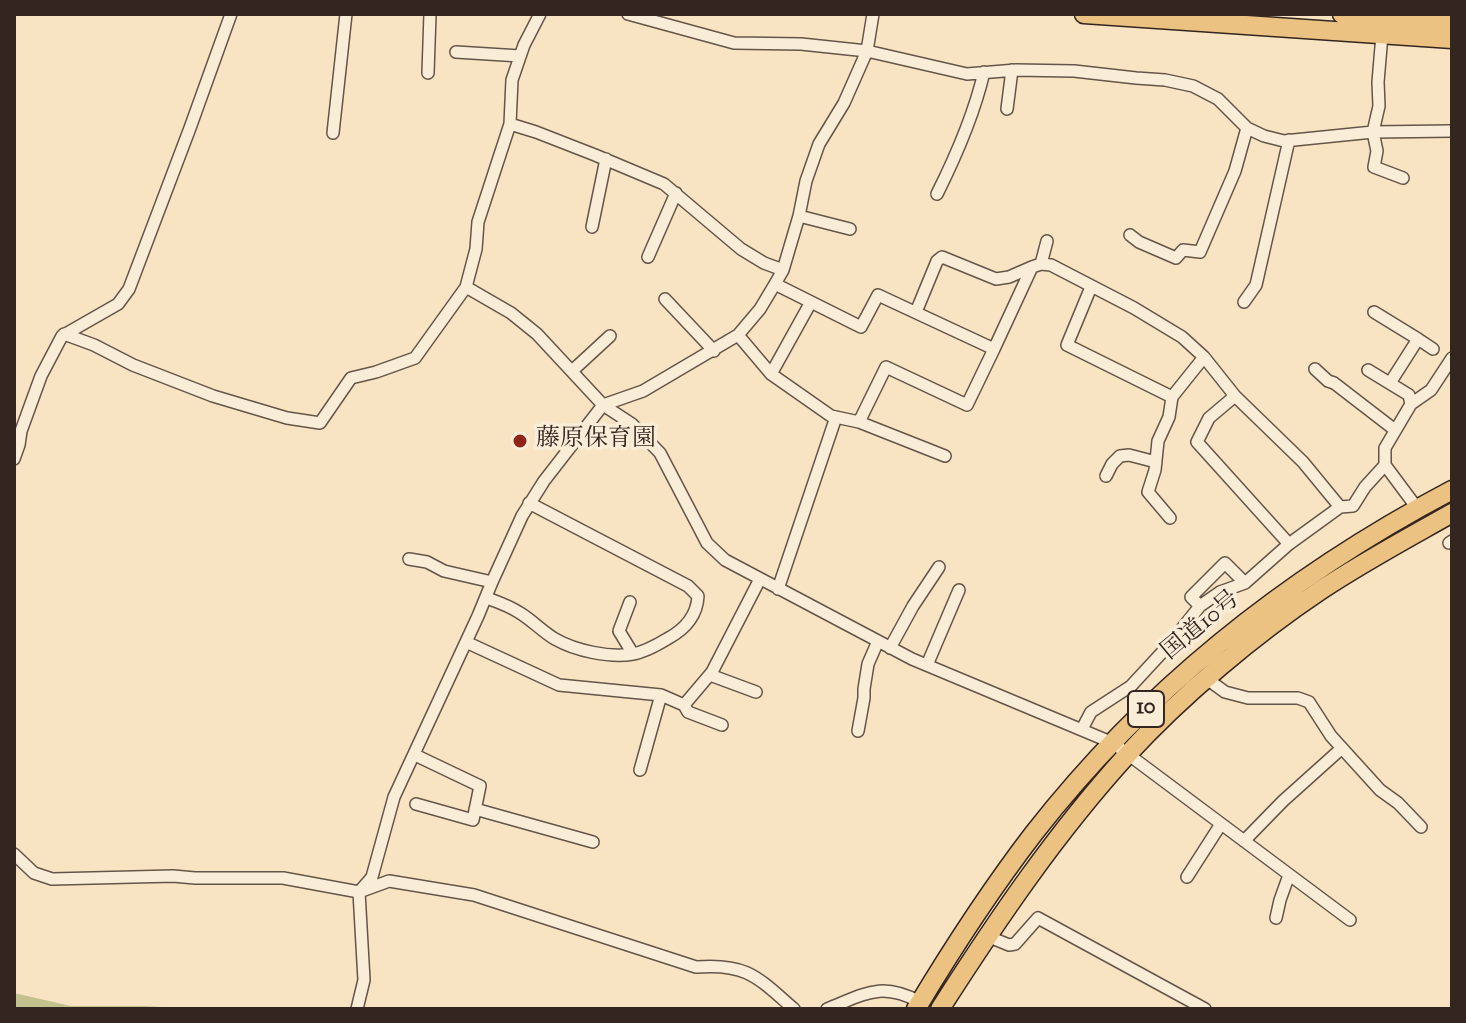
<!DOCTYPE html>
<meta charset="utf-8">
<style>
body{margin:0}
#map{position:relative;width:1466px;height:1023px;overflow:hidden;background:#f8e4c3;font-family:"Sorts Mill Goudy",serif}
canvas{display:block}
.frame{position:absolute;inset:0;border:16px solid #33251f;pointer-events:none}
</style>
<div id="map">
<canvas width="1466" height="1023"></canvas>
<div class="frame"></div>
</div>
<script>
const context = document.querySelector('canvas').getContext('2d');
context.lineJoin = 'round';
function paint(path, color) {
  context.fillStyle = color;
  context.fill(path, 'evenodd');
}
function stroke(path, color, width, dash) {
  context.strokeStyle = color;
  context.lineWidth = width;
  context.lineCap = dash ? 'butt' : 'round';
  context.setLineDash(dash || []);
  context.stroke(path);
}
function drawText(font, color, halo, rows, align = 'center') {
  context.font = font + ' "Sorts Mill Goudy","Noto Serif JP",serif';
  context.lineWidth = 7;
  context.setLineDash([]);
  context.textBaseline = 'middle';
  context.strokeStyle = halo;
  context.fillStyle = color;
  for (const [text, x, y, turn = 0] of rows) {
    context.save();
    context.translate(x, y);
    context.rotate((+turn || 0) * Math.PI / 180);
    context.textAlign = isNaN(turn) ? turn : align;
    if (halo) context.strokeText(text, 0, 0);
    context.fillText(text, 0, 0);
    context.restore();
  }
}
const green = new Path2D(`
 M14,993L71,1006H146L195,1009H14Z`);
const minor = new Path2D(`
 M628,14L734,43L801,44L867,51L967,74L1016,70L1074,71L1136,78L1165,80L1193,86L1218,99L1247,128L1264,136L1284,141L1373,132L1452,131
 M1382,35L1378,82L1379,106L1373,132L1377,151L1374,167L1403,178
 M456,52L520,56
 M428,73L430,14
 M1007,109L1012,70
 M510,124L536,132L595,155L664,184L741,249L764,263L783,270
 M333,133L346,14
 M937,194C956,156 974,115 984,72
 M799,216L850,229
 M592,227L606,159
 M1130,235L1139,242L1176,258L1183,250L1200,252L1235,171L1247,128
 M648,257L676,193
 M1041,264L1047,241
 M775,284L861,327L878,295L994,349L1032,267L1041,264L1051,265L1134,308L1182,337L1204,357L1235,396L1303,462L1340,507L1353,506L1365,487L1385,465L1417,508
 M466,287L511,313L537,334L603,405L632,424L660,453L707,543L725,560L912,659L1113,743L1350,920
 M1091,287L1067,345L1172,397L1204,357
 M665,299L714,351
 M1244,302L1256,285L1289,140
 M916,312L937,261L942,257L996,279L1009,277L1032,267
 M1374,312L1418,339L1390,383
 M64,334L94,345L133,365L213,396L287,418L320,423L351,378L376,372L415,358L466,287L476,249L478,222L510,124L512,80L524,45L540,14
 M738,335L771,374L831,416L859,422
 M1418,339L1433,349
 M1315,369L1328,381L1334,383L1395,430
 M1368,370L1409,395L1411,404
 M572,371L610,336
 M771,374L811,302
 M1235,396L1209,418L1197,442L1289,544
 M945,456L859,422L886,367L967,405L994,349
 M14,459L19,445L21,431L41,376L62,336L118,304L129,289L190,128L231,14
 M1385,465V448L1411,404L1431,390L1452,358
 M1106,476L1112,464L1120,456L1129,455L1156,462
 M1170,518L1148,492L1155,470L1158,441L1169,417L1172,397
 M1449,543L1452,541
 M409,559L427,562L444,571L492,582
 M778,589L836,417
 M487,598C498,602 510,606 520,613C533,621 543,632 555,639C576,651 610,658 633,654C645,652 657,645 667,639C684,630 697,616 698,596L688,586L529,503
 M630,602L619,631L633,654
 M1200,606L1191,597L1225,563L1245,583
 M466,642L559,685L661,695L684,705L712,672L760,579
 M890,648L913,606L939,567
 M927,665L959,590
 M710,675L756,692
 M1207,679L1225,692L1248,698H1298L1309,702L1331,736L1380,790L1398,803L1421,827
 M684,705L688,712L722,725
 M1082,729L1091,712L1131,686L1168,646L1200,606L1220,592L1245,583L1289,544L1340,507
 M858,731L864,698V689L868,664L878,641
 M415,755L480,786L473,820L416,804
 M640,770L661,695
 M475,809L593,842
 M1244,841L1283,801L1342,748
 M14,854L34,873L52,879L173,876L195,878H283L359,892L389,881L474,895L696,967C747,963 757,977 794,1009
 M1187,877L1221,824
 M1276,918L1280,900L1289,875
 M987,936L1009,945L1015,944L1038,918L1205,1009
 M357,1009L364,980L359,892L372,877L394,797L478,616L492,582L522,516L544,481L603,405L643,391L738,335L760,309L775,284L783,270L799,216L806,181L819,144L844,103L867,51L873,14
 M827,1009C865,994 881,981 920,1002`);
const trunk = new Path2D(`
 M1084,14L1452,39
 M1342,14L1452,22
 M916,1009C952,949 991,889 1034,833C1148,687 1289,576 1452,490
 M940,1009C997,920 1056,833 1127,755C1181,696 1255,634 1321,590C1363,562 1408,538 1452,513`);
const markers = [
 [520,441,8,"#8f2418"]
];
const shields = [
 [1146,709,36]
];
const shieldNames = [
 ["10",1146,709]
];
const poiNames = [
 ["藤原保育園",536,441]
];
const streetNames = [
 ["国道10号",1202,627,-40]
];
paint(green, '#c3c28f');
stroke(minor, '#645548', 14);
stroke(trunk, '#33251f', 21);
stroke(minor, '#faedd8', 11);
stroke(trunk, '#ecc282', 18);
for (const [x, y, r, color] of markers) {
  const dot = new Path2D();
  dot.arc(x, y, r, 0, 2 * Math.PI);
  context.fillStyle = color;
  context.fill(dot);
  stroke(dot, '#faedd8', 3);
}
for (const [x, y, w] of shields) {
  const box = new Path2D();
  box.roundRect(x - w / 2, y - 18, w, 36, 6);
  context.fillStyle = '#faedd8';
  context.fill(box);
  stroke(box, '#33251f', 2);
}
drawText('bold 22px', '#33251f', null, shieldNames);
drawText('24px', '#33251f', '#faedd8', poiNames, 'left');
drawText('24px', '#33251f', '#faedd8', streetNames);
</script>
